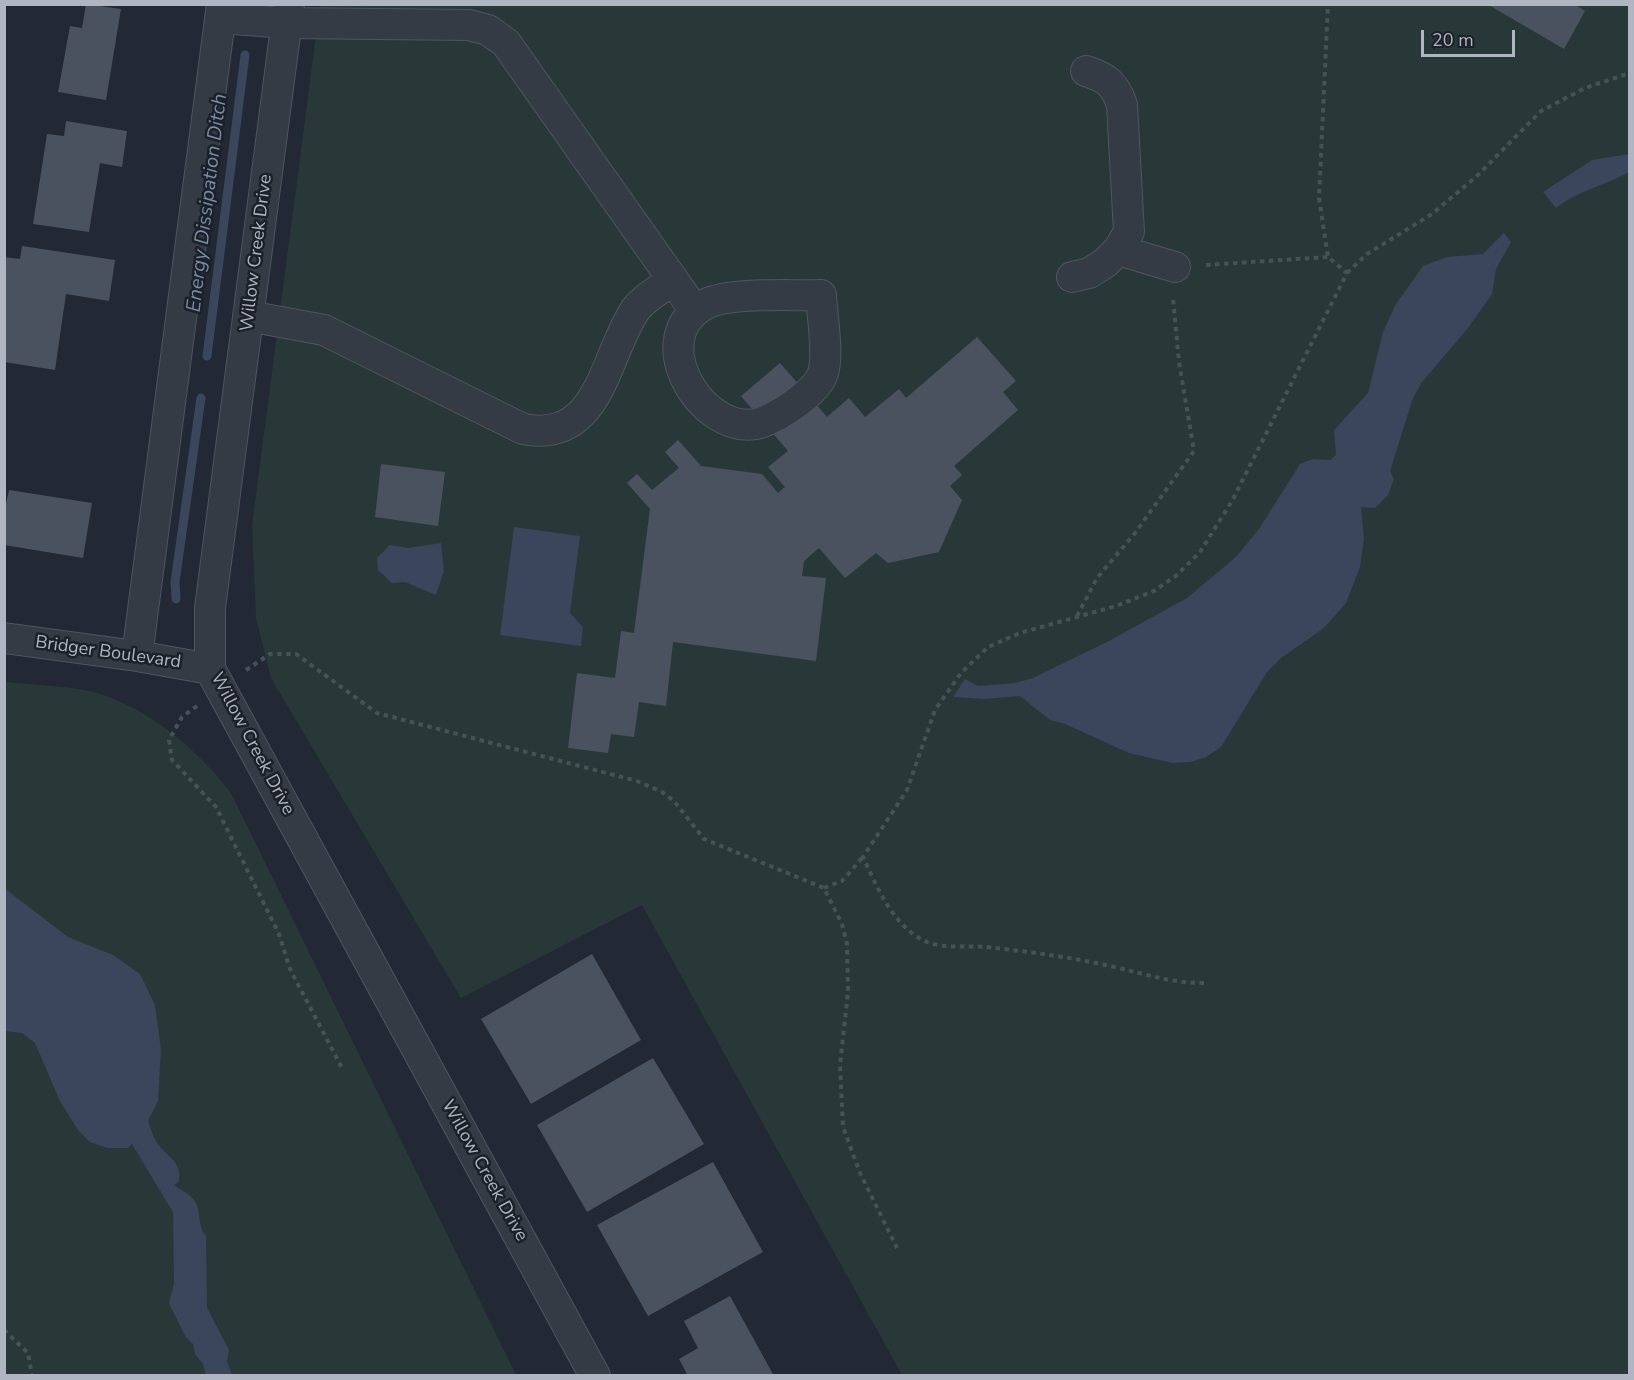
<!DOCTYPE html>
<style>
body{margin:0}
#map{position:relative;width:1634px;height:1380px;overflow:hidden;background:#222834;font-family:"Nunito Sans",sans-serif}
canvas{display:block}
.frame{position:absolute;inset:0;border:6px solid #afb5c1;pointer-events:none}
.scale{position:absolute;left:1421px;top:30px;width:94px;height:27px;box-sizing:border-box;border:3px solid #afb5c1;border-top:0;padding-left:8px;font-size:18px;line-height:21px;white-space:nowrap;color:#afb5c1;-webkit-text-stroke:4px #1b2029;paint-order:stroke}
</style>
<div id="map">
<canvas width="1634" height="1380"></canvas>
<div class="frame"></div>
<div class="scale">20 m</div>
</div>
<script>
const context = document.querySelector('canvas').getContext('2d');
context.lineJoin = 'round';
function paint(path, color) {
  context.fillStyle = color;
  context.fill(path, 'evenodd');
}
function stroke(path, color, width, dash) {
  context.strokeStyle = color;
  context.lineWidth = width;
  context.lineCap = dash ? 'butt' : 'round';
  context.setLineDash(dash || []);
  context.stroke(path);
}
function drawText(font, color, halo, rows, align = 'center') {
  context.font = font + ' "Nunito Sans",sans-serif';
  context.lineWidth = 5;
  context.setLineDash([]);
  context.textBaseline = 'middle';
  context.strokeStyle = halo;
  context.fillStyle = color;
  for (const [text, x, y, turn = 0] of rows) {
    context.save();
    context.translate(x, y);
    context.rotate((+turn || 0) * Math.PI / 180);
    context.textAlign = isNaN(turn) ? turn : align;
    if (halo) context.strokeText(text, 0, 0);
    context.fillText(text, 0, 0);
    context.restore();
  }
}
const green = new Path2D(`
 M320,5H1629V1375H902L642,905L461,998L271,678L256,618L252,525Z
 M5,682C31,685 77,686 100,694C151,710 199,751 231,793L516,1375L5,1376Z`);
const water = new Path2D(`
 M1629,154V172C1604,186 1579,190 1556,208L1543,192L1592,160Z
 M1504,233L1511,242L1496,269L1492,294L1468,328L1422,382L1413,398L1390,471L1394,479L1388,495L1375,508L1361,507L1364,539L1360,567L1346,603L1324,628L1281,658L1267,672L1221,747L1206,757L1191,762L1172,763L1129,753L1065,724L1050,720L1020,696L984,699L953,697L965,679L978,686L1015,683L1033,678L1107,642L1187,598L1236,557L1259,529L1300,464L1313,459L1330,460L1336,455L1334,430L1368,393L1383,332L1396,304L1423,266L1447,257L1483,254Z
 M514,527L580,536L570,613L583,627L581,646L500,635Z
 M441,543L444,571L436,595L405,582L392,583L378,570L377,558L390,545L408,548Z
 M4,888L68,937L113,955L140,974L155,1005L161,1050L158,1101L148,1121C151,1128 153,1138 158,1144C167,1157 182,1161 179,1181L174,1185C180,1190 189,1193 194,1200C202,1211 197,1227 206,1236L207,1308L229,1350L227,1361L232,1375H206L203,1364L195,1354L193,1344L185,1336L169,1303L174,1284L173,1212L132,1144L128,1148H107L90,1142L78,1130L60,1101L35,1043L22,1033L5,1031Z`);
const stream = new Path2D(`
 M207,356L245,55
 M176,599L175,582L201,398`);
const building = new Path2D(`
 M86,4L121,9L106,100L58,92L70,26L82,28Z
 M1487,4H1574L1585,11L1564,49Z
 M66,121L127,131L122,167L100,163L89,232L33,224L47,134L64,136Z
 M22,246L115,260L109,301L66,294L55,370L4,362V257L20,259Z
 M977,337L1016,381L1003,392L1018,410L954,466L962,475L950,486L962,500L939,552L888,563L876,553L845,578L819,548L804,561L802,576L826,578L816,661L673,642L666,706L639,702L634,737L611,734L608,753L568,748L577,673L615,678L621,631L634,633L650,509L627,483L637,474L652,490L679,468L665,452L678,440L701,466L762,474L778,493L785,487L768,467L788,451L741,396L780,363L827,417L849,398L865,417L899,389L906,398Z
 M381,464L445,472L438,526L375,517Z
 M9,490L92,503L83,558L4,545V513Z
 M592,954L641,1040L531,1104L481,1019Z
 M653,1058L704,1144L587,1212L537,1125Z
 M713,1162L763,1252L648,1316L597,1225Z
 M730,1296L774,1376H688L679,1359L698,1348L684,1321Z`);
const path = new Path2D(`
 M1206,265L1328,257
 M1347,273L1367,254L1432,214L1477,176L1541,111L1585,88L1630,73
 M1077,616L1097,578L1135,533L1194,451L1179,362L1173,298
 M246,670L270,654H296L377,713L637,781L662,792L674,801L704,839L824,888L842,924L847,944L848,991L840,1065L843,1127L860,1173L897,1248
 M197,706L182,717L169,740L172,760L216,807L279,934L290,969L342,1068
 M824,888L842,881L863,857
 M1204,983C1170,983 1146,974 1114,967C1073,957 1029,952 987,947C963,945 937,951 916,936C889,917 876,885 863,857L907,790L935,710L961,673L988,647L1020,633L1116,606L1154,591L1177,575L1200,552L1232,501L1347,273L1328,257L1319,198L1328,4
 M4,1330L28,1353L32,1376`);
const minor = new Path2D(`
 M289,4L210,608V669L595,1376
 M220,18L287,23L469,25L488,30L506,43L695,311
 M1118,250L1175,267
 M1072,277L1089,273L1105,263L1118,250L1129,232L1122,105C1115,84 1107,78 1086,71
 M821,295C822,316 829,354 823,373C819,386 803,398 792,406C781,413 769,421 756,424C699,434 642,334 708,303C733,292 792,296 821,295Z
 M248,316L324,330L523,429C601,444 604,355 636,309C644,298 662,288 673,280
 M4,638L137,656L210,669
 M137,656L222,4`);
const streetNames = [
 ["Willow Creek Drive",257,253,-83],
 ["Bridger Boulevard",108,653,8],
 ["Willow Creek Drive",252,744,62],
 ["Willow Creek Drive",484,1171,61]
];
const waterNames = [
 ["Energy Dissipation Ditch",208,203,-83]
];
paint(green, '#283839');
paint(water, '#39465b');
stroke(stream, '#39465b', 9);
paint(building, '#4b525f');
stroke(minor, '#50555f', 32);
stroke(path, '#455356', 4, [4.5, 4.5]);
stroke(minor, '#353b44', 30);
drawText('18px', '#afb5c1', '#1b2029', streetNames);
drawText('italic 20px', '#7b8ba6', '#1b2029', waterNames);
</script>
